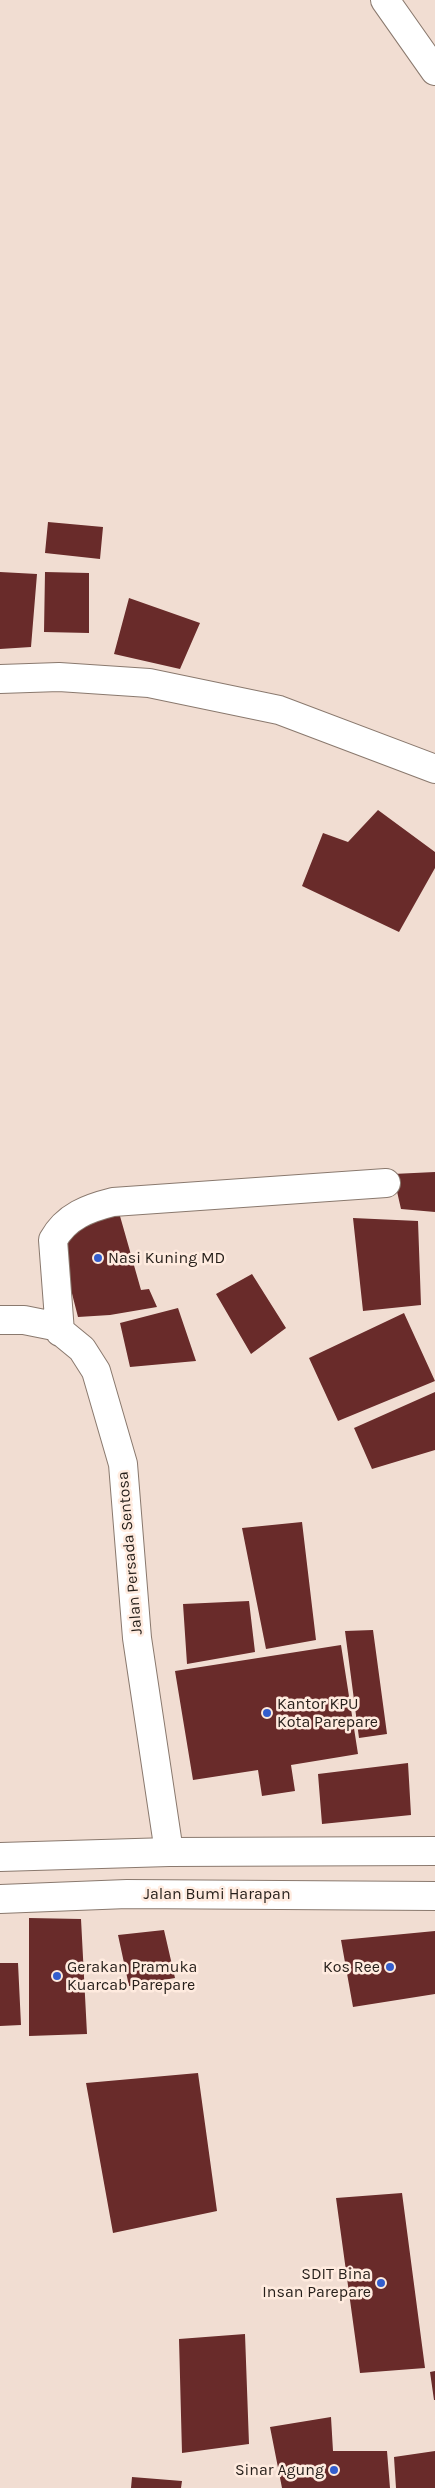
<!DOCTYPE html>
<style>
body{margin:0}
canvas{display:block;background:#f1ddd2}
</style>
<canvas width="435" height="2488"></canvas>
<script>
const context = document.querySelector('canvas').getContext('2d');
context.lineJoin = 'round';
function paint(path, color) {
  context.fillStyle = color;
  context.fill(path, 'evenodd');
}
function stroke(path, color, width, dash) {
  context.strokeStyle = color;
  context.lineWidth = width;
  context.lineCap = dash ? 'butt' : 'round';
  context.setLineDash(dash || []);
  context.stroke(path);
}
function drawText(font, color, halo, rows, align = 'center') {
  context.font = font + ' Karla,sans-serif';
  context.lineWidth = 5;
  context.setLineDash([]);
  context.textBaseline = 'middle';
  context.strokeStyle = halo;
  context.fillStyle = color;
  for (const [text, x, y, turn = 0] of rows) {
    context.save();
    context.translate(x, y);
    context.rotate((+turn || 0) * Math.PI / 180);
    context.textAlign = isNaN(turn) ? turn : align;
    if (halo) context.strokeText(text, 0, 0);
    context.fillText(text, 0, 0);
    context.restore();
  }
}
const building = new Path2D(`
 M48,522L103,527L100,559L45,553Z
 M0,572L37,574L31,647L0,649Z
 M45,572L89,573V633L44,632Z
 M129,598L200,623L180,669L114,654Z
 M378,810L435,852V868L399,932L302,886L323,833L348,842Z
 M435,1172V1212L401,1209L393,1174Z
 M118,1209L141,1290L149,1289L157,1307L110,1315L78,1317L68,1278L61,1238Z
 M353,1218L418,1221L421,1305L363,1311Z
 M252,1274L286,1328L251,1354L216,1294Z
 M178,1308L196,1361L130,1367L120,1323Z
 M404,1313L435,1381L338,1421L309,1358Z
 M435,1392V1450L372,1469L354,1428Z
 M302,1522L316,1640L266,1649L242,1528Z
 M249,1601L255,1652L187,1664L183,1604Z
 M373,1630L387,1734L359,1738L345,1631Z
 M341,1645L358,1754L291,1765L295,1791L262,1796L258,1770L193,1780L175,1671Z
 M408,1763L411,1815L322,1824L318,1774Z
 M29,1918L81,1919L87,2034L29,2036Z
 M164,1930L175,1978L129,1986L118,1935Z
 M435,1931V1994L353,2007L341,1940Z
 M0,1963H18L21,2025L0,2026Z
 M198,2073L217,2211L113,2233L86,2083Z
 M402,2193L425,2368L360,2373L336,2198Z
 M245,2334L249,2444L182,2453L179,2339Z
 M435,2371V2400H434L430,2372Z
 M331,2417L333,2451H387L390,2488H282L270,2427Z
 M435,2451V2488H396L394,2457Z
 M132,2477L182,2481L181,2488H131Z`);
const street = new Path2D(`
 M385,0L435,71
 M0,679L59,677L149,683L279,710L435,769
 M0,1320H24L54,1326L82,1349L96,1371L123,1464L137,1638L169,1852
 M60,1332L53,1240C66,1216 89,1208 113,1202L386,1183`);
const secondary = new Path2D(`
 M0,1857L169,1852L435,1851
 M0,1899L127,1894L435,1896`);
const markers = [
 [98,1258,5,"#335dcd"],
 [267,1713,5,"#335dcd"],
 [390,1967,5,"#335dcd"],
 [57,1976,5,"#335dcd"],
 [381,2283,5,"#335dcd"],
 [334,2470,5,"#335dcd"]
];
const poiNames = [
 ["Nasi Kuning MD",108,1258],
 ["Kantor KPU",277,1704],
 ["Kota Parepare",277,1722],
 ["Gerakan Pramuka",67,1967],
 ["Kuarcab Parepare",67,1985],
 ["Kos Ree",380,1967,"right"],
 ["SDIT Bina",371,2274,"right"],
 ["Insan Parepare",371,2292,"right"],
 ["Sinar Agung",324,2470,"right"]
];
const streetNames = [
 ["Jalan Persada Sentosa",130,1553,-95],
 ["Jalan Bumi Harapan",217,1894]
];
paint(building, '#692b2a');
stroke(street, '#8a796e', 30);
stroke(secondary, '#8a796e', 30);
stroke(street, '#fff', 28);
stroke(secondary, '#fff', 28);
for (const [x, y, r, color] of markers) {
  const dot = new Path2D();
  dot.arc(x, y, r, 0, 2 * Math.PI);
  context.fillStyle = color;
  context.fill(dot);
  stroke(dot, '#ffebdf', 2);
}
drawText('16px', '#261f1a', '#ffebdf', poiNames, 'left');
drawText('16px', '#261f1a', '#ffebdf', streetNames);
</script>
